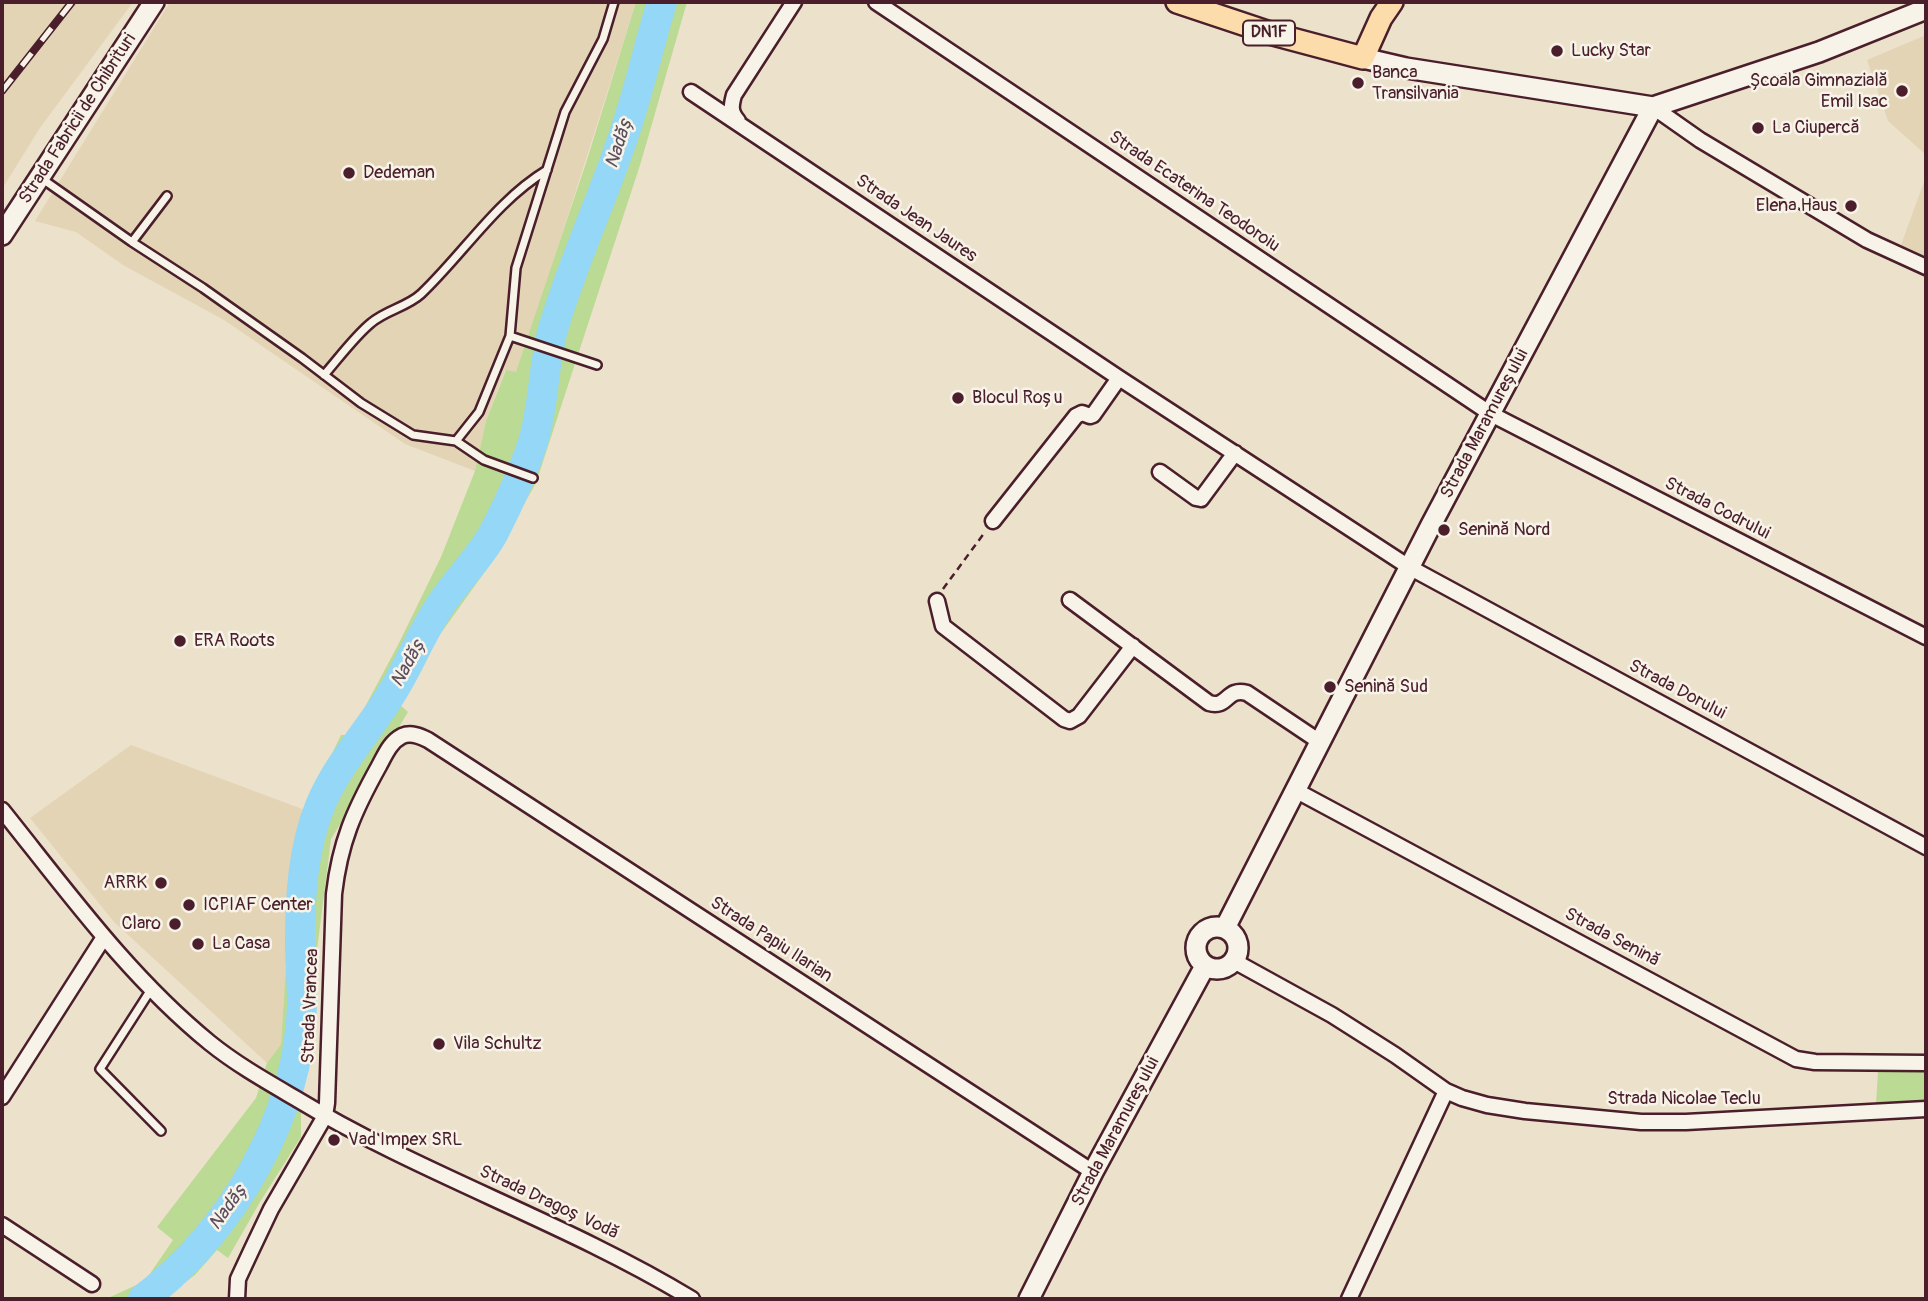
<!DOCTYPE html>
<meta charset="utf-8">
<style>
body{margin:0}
#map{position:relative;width:1928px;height:1301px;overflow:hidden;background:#ece1cb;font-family:Pangolin,sans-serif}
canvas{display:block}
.frame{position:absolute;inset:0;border:4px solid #4a1f2b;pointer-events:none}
</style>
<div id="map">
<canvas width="1928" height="1301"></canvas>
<div class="frame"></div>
</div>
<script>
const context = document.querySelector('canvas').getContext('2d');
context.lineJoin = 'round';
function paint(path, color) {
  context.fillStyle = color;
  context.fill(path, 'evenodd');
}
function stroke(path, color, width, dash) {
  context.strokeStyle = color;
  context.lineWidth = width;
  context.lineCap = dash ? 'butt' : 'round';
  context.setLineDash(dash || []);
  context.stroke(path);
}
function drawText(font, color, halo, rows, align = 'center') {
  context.font = font + ' Pangolin,sans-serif';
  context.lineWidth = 5;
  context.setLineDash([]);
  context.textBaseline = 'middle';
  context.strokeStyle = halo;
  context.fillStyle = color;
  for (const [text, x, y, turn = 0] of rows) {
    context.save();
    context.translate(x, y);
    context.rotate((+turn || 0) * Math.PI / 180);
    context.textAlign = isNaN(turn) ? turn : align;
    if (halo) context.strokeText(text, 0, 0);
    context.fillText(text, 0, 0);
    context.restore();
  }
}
const built = new Path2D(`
 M2,2H133L40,128L2,189Z
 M170,2H636L534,322L516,373L505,370L486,421L475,471L405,444L224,320L123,265L76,232L35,221Z
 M1926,35V155L1888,121L1867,60Z
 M1926,176V257L1901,245Z
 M131,745L305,810L290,901L281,1044L267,1063L114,922L30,818Z`);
const green = new Path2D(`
 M636,2H687L641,162L536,483L489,566L426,654L398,703L408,712L331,839L301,1077V1137L260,1202L228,1258L217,1250L195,1275L162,1299H106L145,1281L173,1240L157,1227L256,1098L267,1063L281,1044L290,901L305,810L341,735H350L398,645L441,557L475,471L486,421L506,370L516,372L586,163Z
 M1926,1071V1101L1876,1104L1878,1072Z`);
const river = new Path2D(`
 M143,1299C231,1232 299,1117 302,1005C302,984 300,962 300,941C300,896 303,848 320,806C337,764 370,730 393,691C412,661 424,626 446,597C461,576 480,557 493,534C508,505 523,473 533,442C544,405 543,366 553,329C572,264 601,203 622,140C638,95 648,48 662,2`);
const path = new Path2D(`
 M943,589L985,532`);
const lane = new Path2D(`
 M41,178L132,242L203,288L302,358L361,403L413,435L456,441L479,412L510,336L597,365
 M132,242L167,196
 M510,336L516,268L565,112L603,39L614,2
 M324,375C338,359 355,336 371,323C386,310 407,307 421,294C464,253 496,201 547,170
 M456,441L484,460L533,478
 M152,988L100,1069L161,1131`);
const street = new Path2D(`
 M876,2L1491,414L1926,637
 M691,92L1119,378L1409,567L1926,847
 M1653,107L1700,140L1867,240L1926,267
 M738,121C730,112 731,106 734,95L794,2
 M1160,472L1196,498L1201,499L1235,453
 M993,521L1076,416L1082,413L1090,416L1093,415L1119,378
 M1070,600L1209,703C1228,709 1226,687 1247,693L1320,742
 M937,601L943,626L1064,719L1070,721L1079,716L1133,646
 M1295,790L1796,1059L1815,1062L1926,1063
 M2,810C67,891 129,977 210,1043C236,1064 266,1081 295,1098C422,1175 565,1222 692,1299
 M1234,961L1332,1015L1395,1055L1446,1091L1462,1098L1487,1105L1525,1111L1641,1122H1686L1926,1109
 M2,1097L104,937
 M2,1225L92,1284
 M237,1299L238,1279L252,1249L271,1209L325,1116L327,1103L334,894C340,842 354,811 379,766C385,755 390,742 402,736C411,732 420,736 428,740L1093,1172
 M1349,1299L1446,1091`);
const secondary = new Path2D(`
 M1363,58L1406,68L1653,107L1819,52L1926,9
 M2,235L154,2
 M1196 948a21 21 0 1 1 42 0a21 21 0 1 1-42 0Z
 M1225,928L1431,525L1653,107
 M1029,1299L1093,1172L1205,966`);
const primary = new Path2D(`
 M1177,2L1273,34L1363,58L1381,18L1392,2`);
const rail = new Path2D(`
 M2,91L72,2`);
const markers = [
 [1557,51,7,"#4a1f2b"],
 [1358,83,7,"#4a1f2b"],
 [1902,91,7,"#4a1f2b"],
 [1758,128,7,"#4a1f2b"],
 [349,173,7,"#4a1f2b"],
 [1851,206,7,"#4a1f2b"],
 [958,398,7,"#4a1f2b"],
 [1444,530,7,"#4a1f2b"],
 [180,641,7,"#4a1f2b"],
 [1330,687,7,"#4a1f2b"],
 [161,883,7,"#4a1f2b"],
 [189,905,7,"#4a1f2b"],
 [175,924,7,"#4a1f2b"],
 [198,944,7,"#4a1f2b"],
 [439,1044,7,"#4a1f2b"],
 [334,1140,7,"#4a1f2b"]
];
const shields = [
 [1269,33,52]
];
const shieldNames = [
 ["DN1F",1269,33]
];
const poiNames = [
 ["Lucky Star",1571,51],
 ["Banca",1372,73],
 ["Transilvania",1372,94],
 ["Școala Gimnazială",1888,81,"right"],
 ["Emil Isac",1888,102,"right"],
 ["La Ciupercă",1772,128],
 ["Dedeman",363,173],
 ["Elena Haus",1837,206,"right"],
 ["Blocul Roșu",972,398],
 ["Senină Nord",1458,530],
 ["ERA Roots",194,641],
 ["Senină Sud",1344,687],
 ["ARRK",147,883,"right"],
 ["ICPIAF Center",203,905],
 ["Claro",161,924,"right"],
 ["La Casa",212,944],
 ["Vila Schultz",453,1044],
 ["Vad Impex SRL",348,1140]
];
const streetNames = [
 ["Strada Fabricii de Chibrituri",78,119,-57],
 ["Strada Ecaterina Teodoroiu",1194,192,34],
 ["Strada Jean Jaures",916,219,34],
 ["Strada Maramureșului",1485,424,-62],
 ["Strada Codrului",1717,509,27],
 ["Strada Dorului",1677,690,28],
 ["Strada Senină",1612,938,28],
 ["Strada Papiu Ilarian",771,940,33],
 ["Strada Vrancea",311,1006,-88],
 ["Strada Nicolae Teclu",1684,1099],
 ["Strada Maramureșului",1116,1132,-62],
 ["Strada Dragoș Vodă",549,1203,25]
];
const waterNames = [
 ["Nadăș",620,143,-72],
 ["Nadăș",409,663,-61],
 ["Nadăș",229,1207,-54]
];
paint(built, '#e4d4b6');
paint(green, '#bbda93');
stroke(river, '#94d7f6', 30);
stroke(lane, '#4a1f2b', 12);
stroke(street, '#4a1f2b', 19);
stroke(secondary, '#4a1f2b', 24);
stroke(primary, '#4a1f2b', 26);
stroke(path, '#4a1f2b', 2.5, [7, 5]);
stroke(lane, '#f7f3e8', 7);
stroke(street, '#f7f3e8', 14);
stroke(secondary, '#f7f3e8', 19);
stroke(primary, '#fddcac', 21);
stroke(rail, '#4a1f2b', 8);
stroke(rail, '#f7f3e8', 5, [16]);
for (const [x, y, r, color] of markers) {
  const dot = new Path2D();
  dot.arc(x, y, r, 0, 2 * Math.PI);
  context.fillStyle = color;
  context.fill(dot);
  stroke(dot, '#f7f3e8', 2.5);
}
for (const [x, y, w] of shields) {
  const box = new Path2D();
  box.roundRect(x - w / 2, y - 12.5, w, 25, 5);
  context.fillStyle = '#f7f3e8';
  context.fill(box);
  stroke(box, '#4a1f2b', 2);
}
drawText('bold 16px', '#4a1f2b', null, shieldNames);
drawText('18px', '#4a1f2b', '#f7f3e8', poiNames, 'left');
drawText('18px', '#4a1f2b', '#f7f3e8', streetNames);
drawText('italic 19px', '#5c4d5e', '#f7f3e8', waterNames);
</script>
